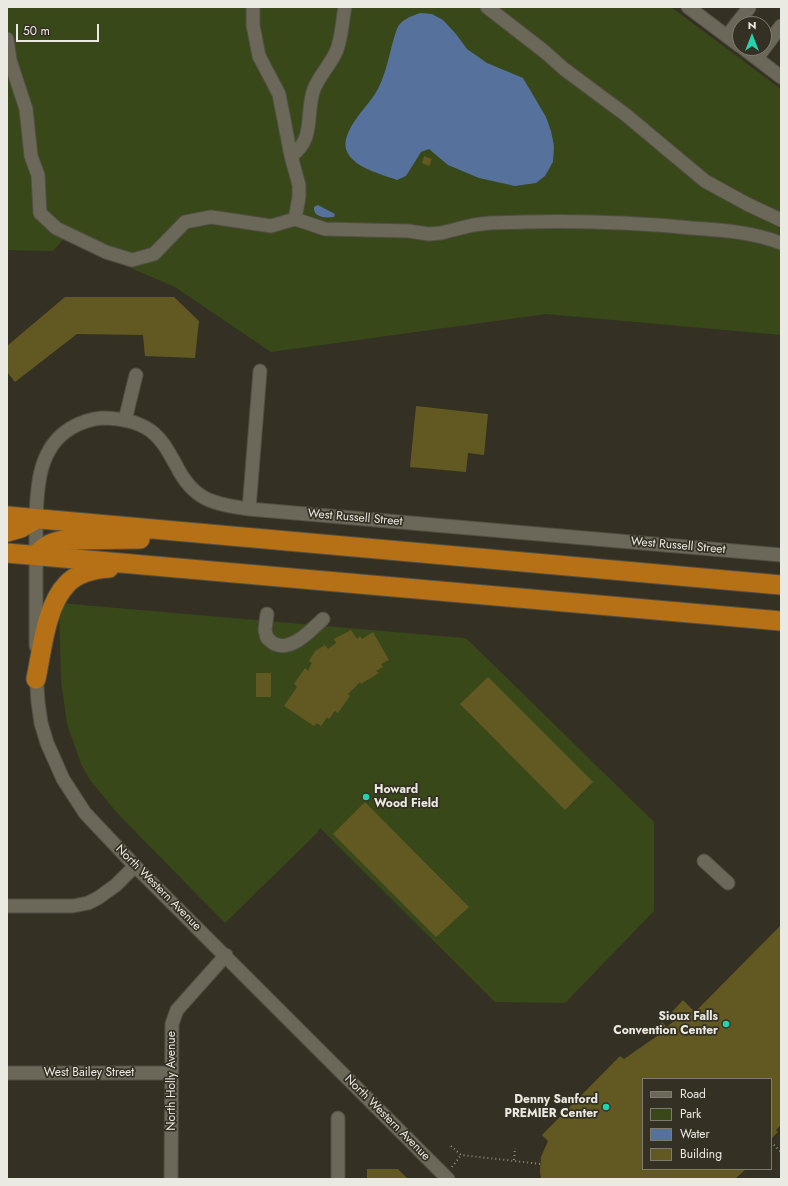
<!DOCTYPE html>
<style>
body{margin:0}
#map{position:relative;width:788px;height:1186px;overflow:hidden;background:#343124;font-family:Jost,sans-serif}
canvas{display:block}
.frame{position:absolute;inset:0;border:8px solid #ebeae2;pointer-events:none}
.legend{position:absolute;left:642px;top:1078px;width:130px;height:92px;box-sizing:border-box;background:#343124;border:1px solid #7d7b70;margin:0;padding:5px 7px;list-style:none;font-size:12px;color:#ebeae2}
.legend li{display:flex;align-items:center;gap:8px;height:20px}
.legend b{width:20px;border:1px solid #7d7b70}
.north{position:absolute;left:732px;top:16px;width:40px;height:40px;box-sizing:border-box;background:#343124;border:1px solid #7d7b70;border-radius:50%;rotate:0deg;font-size:11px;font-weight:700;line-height:16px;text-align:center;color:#ebeae2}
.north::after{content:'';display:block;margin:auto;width:14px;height:18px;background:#23d5af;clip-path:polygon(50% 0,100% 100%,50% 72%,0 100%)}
.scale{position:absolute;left:16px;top:24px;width:83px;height:18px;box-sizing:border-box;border:2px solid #ebeae2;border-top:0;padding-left:5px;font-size:12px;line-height:14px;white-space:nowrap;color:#ebeae2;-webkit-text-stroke:3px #343124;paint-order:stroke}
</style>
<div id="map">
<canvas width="788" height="1186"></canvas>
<div class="frame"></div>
<ul class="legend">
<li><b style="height:5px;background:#6b685a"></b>Road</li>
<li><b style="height:11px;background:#394818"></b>Park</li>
<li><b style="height:11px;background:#55719c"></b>Water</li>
<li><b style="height:11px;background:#625821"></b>Building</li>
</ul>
<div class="north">N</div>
<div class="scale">50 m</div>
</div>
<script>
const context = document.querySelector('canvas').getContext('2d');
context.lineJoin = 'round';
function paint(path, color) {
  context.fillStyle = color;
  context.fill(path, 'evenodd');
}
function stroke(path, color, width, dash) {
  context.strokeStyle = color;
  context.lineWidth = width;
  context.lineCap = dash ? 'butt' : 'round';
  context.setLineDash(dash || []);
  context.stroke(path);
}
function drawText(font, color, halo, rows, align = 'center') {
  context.font = font + ' Jost,sans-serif';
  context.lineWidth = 3.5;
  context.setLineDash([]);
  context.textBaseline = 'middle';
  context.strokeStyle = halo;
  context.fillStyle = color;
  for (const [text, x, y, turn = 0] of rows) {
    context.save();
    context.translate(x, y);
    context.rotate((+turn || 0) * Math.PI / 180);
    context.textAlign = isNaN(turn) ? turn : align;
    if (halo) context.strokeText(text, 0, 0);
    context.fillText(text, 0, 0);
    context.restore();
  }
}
const green = new Path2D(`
 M7,7H671L781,89V335L546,314L271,352L175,287L117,262L66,236L53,251L7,250Z
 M59,603L464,638L469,641L654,822V911L565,1003L495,1002L320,828L316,834L225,923L118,814L90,780L81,764L67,724L61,680Z`);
const water = new Path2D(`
 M420,13L432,14L443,20L456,34L467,49L487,63L523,78L546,117L551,131L554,146L553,162L545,176L536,183L515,186L479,178L448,165L429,149L421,152L406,176L397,180C381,174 351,167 346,149C342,130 366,108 375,94C384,80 388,61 392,45C394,39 396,29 399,25C405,18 412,16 420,13Z
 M318,205L335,214L334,217C326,218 313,218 314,207Z`);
const building = new Path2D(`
 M424,156L432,159L429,166L422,163Z
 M65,297H174L199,321L195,358L145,356L143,335L77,334L15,382L7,372V346Z
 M416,406L488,414L484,455L468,453L466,472L410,467Z
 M351,630L357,639L360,636L362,639L373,632L389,660L381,664L383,667L376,671L379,673L361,684L360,682L348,694L350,696L338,713L335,711L329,719L327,717L321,726L317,723L314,726L284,706L297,687L294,684L305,668L308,671L312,663L309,661L315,651L325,645L328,649L336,643L334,639Z
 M256,673H271V697H256Z
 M488,677L593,782L565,810L460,704Z
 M365,802L469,907L436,937L333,834Z
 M781,925V1125L776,1130L778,1132L771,1139V1079H643V1169H746L735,1179H541L540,1171L541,1157L548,1141L542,1135L620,1056L624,1059L660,1034L656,1027L662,1022L667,1027L676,1019L670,1014L683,1000L695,1012Z
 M367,1169H398L408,1179H367Z`);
const path = new Path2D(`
 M771,1142L781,1152
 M451,1146L461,1155L541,1164
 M514,1160L515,1148
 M452,1167L461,1155`);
const minor = new Path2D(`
 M487,7L545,52L564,69L626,115L705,181L747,204L781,220
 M688,7L740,46
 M727,36L749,8
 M7,39L10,60L26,109L31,156L38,175L40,213L56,228L106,252L132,260L154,254L185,222L211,217L271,226L295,219L299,197V185L291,156L279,94L259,56L253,25V7
 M743,48L781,77
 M757,58L781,26
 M291,156C316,139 305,113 314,89C319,76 330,65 336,52C342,38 342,22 345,7
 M295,219L325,229L408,231L429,234L441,233L473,225L490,223C557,220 624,221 691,228C722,230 752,232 781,243
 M125,420L136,375
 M249,509L260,371
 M267,614L265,630L267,638C270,640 272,643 275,644C292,652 312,629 323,619
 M36,646V519C37,485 39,447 71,428C81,422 91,419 102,418C119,418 137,421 151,431C163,440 169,453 176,465C193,500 213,504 249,509L781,555
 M36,672L38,702L41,723L47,743L63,779L85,813L135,866L448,1179
 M704,861L728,883
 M7,906H73L88,903L98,898L116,885L135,866
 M7,1073H171
 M338,1118V1179
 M171,1179L172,1024L177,1010L226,955`);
const highway = new Path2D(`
 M7,516L781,585
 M7,532L21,528L35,520
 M7,553L781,621
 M36,555C45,545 52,542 65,540L140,539
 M36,679C42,650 46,605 67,584C77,573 95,569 109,568`);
const markers = [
 [366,797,4,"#23d5af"],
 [726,1024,4,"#23d5af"],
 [606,1107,4,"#23d5af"]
];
const streetNames = [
 ["West Russell Street",355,518,5],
 ["West Russell Street",678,546,5],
 ["North Western Avenue",158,888,45],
 ["West Bailey Street",89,1073],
 ["North Holly Avenue",172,1081,-90],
 ["North Western Avenue",387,1118,45]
];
const poiNames = [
 ["Howard",374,790,"left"],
 ["Wood Field",374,804,"left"],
 ["Sioux Falls",718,1017],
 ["Convention Center",718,1031],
 ["Denny Sanford",598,1100],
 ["PREMIER Center",598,1114]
];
paint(green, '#394818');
paint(water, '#55719c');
paint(building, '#625821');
stroke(minor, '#514f44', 15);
stroke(highway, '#514f44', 21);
stroke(path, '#8d8b81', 2, [1, 3]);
stroke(minor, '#6b685a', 13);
stroke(highway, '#b67116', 19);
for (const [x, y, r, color] of markers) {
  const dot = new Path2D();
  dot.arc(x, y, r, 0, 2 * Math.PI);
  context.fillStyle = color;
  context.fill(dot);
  stroke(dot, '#343124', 1.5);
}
drawText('12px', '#ebeae2', '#343124', streetNames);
drawText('bold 12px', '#ebeae2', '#343124', poiNames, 'right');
</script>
